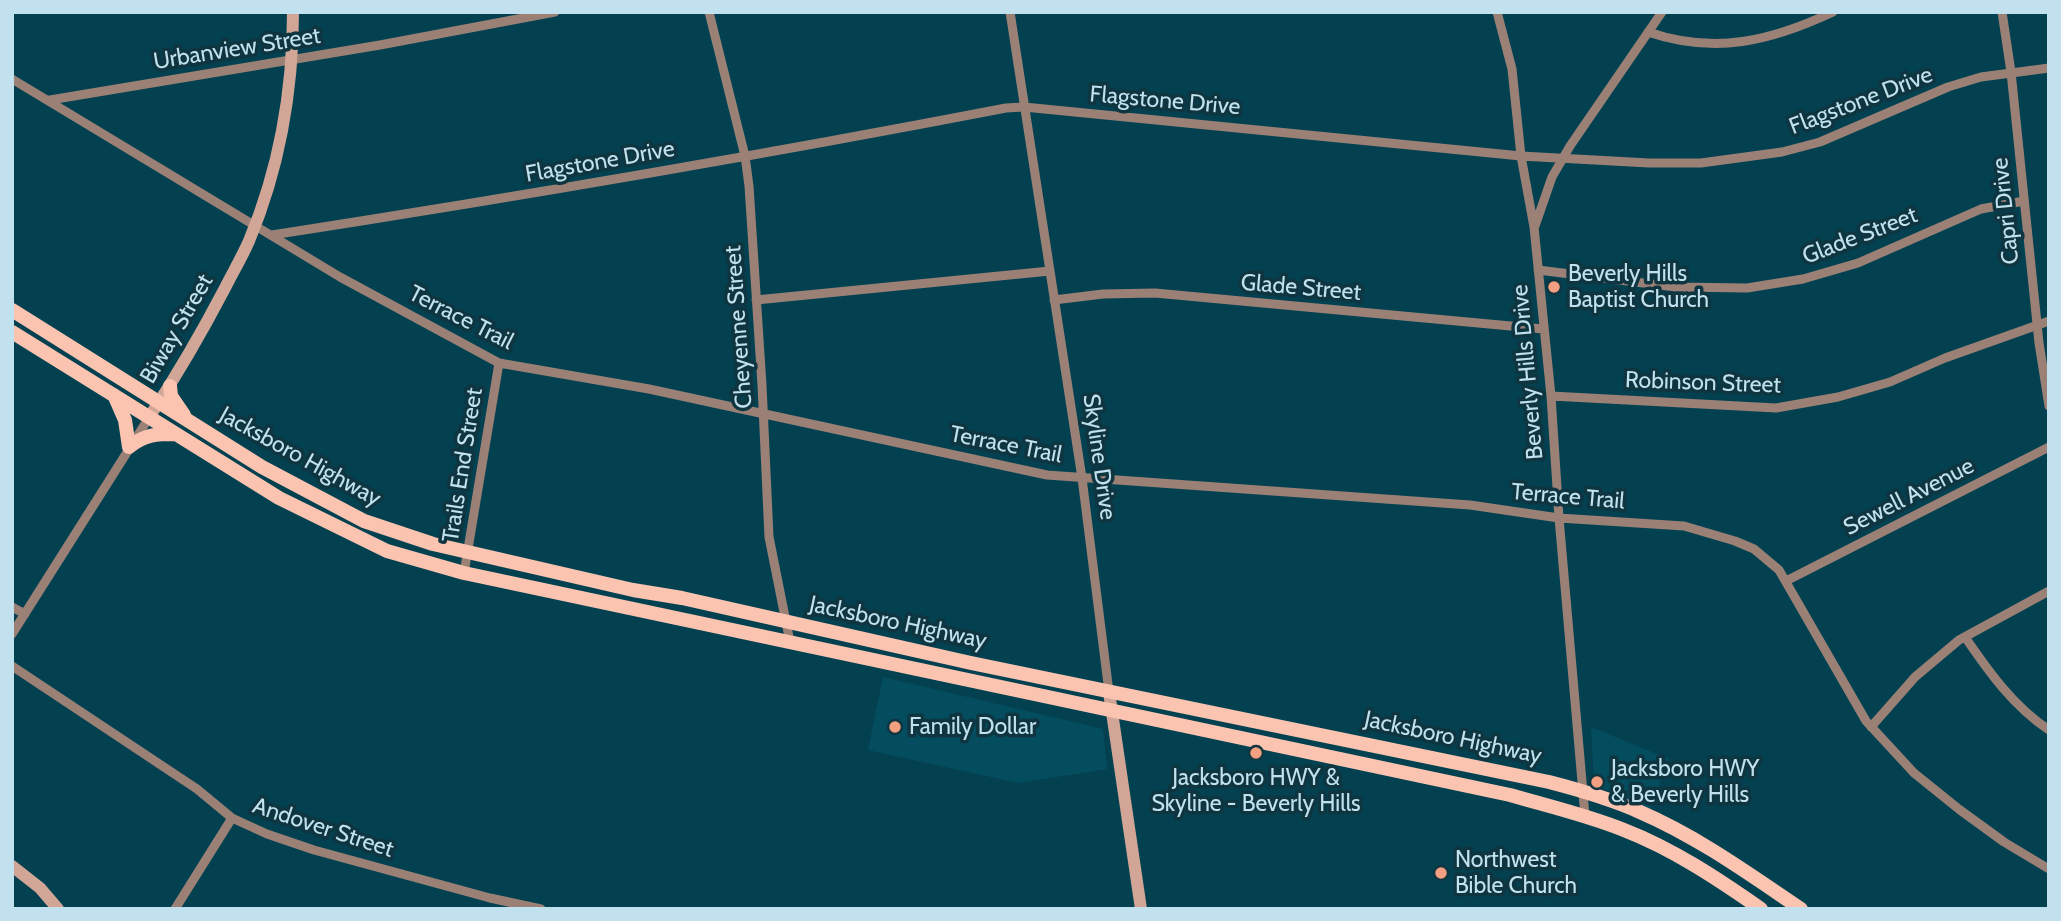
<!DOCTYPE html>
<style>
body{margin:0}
#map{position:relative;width:2061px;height:921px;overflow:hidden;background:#034151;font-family:Cabin,sans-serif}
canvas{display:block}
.frame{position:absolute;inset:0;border:14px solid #c0e1ed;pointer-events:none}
</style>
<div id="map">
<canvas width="2061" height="921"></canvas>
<div class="frame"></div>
</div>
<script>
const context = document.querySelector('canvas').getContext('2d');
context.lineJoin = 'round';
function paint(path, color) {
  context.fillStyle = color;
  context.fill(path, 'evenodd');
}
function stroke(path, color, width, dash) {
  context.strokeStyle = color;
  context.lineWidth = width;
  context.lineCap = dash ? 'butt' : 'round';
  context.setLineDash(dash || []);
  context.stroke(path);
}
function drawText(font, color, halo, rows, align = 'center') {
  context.font = font + ' Cabin,sans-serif';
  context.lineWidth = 7;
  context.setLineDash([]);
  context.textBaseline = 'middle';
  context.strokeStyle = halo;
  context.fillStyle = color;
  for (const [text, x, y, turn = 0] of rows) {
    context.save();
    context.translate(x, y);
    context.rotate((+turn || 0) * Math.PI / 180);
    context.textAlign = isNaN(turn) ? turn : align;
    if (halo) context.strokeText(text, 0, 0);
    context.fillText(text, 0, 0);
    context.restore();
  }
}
const built = new Path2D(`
 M883,677L1103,729L1107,769L1018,783L868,750Z
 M1591,727L1669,759L1650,810L1594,784Z`);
const street = new Path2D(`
 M709,12L745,156L749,186L762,385L769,537L790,642
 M1010,12L1082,478L1109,692
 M1497,12L1512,69L1521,156L1534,227L1551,396L1559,518L1585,816
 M2002,12L2011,72L2039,343L2049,406
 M1648,32C1715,55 1771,41 1833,12
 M12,79L340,277L499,363L649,389L1047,475L1470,505L1559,518L1684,526L1735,541L1754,549L1779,570L1866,721L1914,773L1960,810L2004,842L2049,869
 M50,100L380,45L555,12
 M1535,226L1552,177L1570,146L1662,12
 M272,235C517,197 762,155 1006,108L1024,107L1521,156L1649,163H1701L1782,152L1820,142L1948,87L1981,77L2049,68
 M1538,270L1676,287L1747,288L1803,279L1858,263L1981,209L2024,201
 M756,300L1050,271
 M1054,300L1103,294L1155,293L1543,329
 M1551,396L1776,408L1838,397L1890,382L1945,358L2049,321
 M464,573L499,363
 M1786,581L2049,447
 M12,607L25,614
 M12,634L150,416
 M1965,637C1989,672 2013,706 2049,730
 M12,666L197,789L232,818L267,834L314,850L490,898L541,909
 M1871,727L1915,677L1959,640L2049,591
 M175,909L232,818`);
const secondary = new Path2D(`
 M150,416C177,375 202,332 225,288C233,272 242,257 249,241C279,169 293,89 293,12
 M1109,692L1141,909
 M12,866L40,888L58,909`);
const primary = new Path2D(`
 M12,310L262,467L364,521L433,544L633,590L682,598L971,663L1549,782C1580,790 1611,799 1640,812C1698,837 1749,874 1801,909
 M12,332L279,498L387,551L464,573L1510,795C1548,806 1587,815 1624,830C1673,849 1718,879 1761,909
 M170,386L171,396L184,415
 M114,395L125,420L129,447
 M129,447C145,434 157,434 176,434`);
const markers = [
 [1554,287,7,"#f2a081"],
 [895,727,7,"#f2a081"],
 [1256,753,7,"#f2a081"],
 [1597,782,7,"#f2a081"],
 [1441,873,7,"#f2a081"]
];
const streetNames = [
 ["Urbanview Street",237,49,-9],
 ["Flagstone Drive",1165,101,5],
 ["Flagstone Drive",1861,101,-21],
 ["Flagstone Drive",600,162,-10],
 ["Capri Drive",2006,211,-96],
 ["Glade Street",1860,236,-21],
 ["Glade Street",1301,288,5],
 ["Terrace Trail",461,318,27],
 ["Cheyenne Street",739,327,-94],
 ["Biway Street",177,329,-60],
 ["Beverly Hills Drive",1528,372,-95],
 ["Robinson Street",1703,383,2],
 ["Terrace Trail",1006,445,11],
 ["Jacksboro Highway",300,457,29],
 ["Skyline Drive",1099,457,82],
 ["Trails End Street",463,465,-81],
 ["Terrace Trail",1568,497,5],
 ["Sewell Avenue",1909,497,-27],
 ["Jacksboro Highway",898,623,12],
 ["Jacksboro Highway",1453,738,12],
 ["Andover Street",323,828,18]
];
const poiNames = [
 ["Beverly Hills",1568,274],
 ["Baptist Church",1568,300],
 ["Family Dollar",909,727],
 ["Jacksboro HWY",1611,769],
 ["& Beverly Hills",1611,795],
 ["Jacksboro HWY &",1256,778,"center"],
 ["Skyline - Beverly Hills",1256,804,"center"],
 ["Northwest",1455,860],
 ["Bible Church",1455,886]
];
paint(built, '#044d5f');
stroke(street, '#9b8076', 9);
stroke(secondary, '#d1a697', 12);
stroke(primary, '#fbc4b0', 14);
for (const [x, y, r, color] of markers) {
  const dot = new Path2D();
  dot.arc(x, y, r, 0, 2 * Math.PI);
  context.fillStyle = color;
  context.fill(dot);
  stroke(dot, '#0f3541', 2.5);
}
drawText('23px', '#c0e1ed', '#0f3541', streetNames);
drawText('23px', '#c0e1ed', '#0f3541', poiNames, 'left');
</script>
